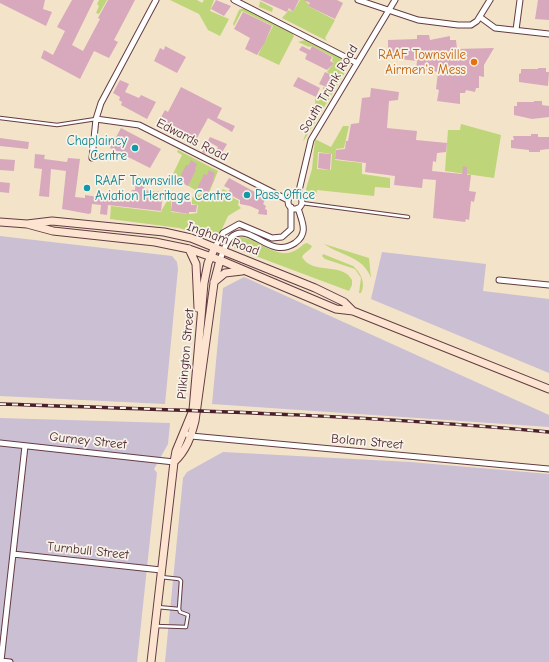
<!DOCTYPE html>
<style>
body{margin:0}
canvas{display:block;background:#f2e3c9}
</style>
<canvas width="549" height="662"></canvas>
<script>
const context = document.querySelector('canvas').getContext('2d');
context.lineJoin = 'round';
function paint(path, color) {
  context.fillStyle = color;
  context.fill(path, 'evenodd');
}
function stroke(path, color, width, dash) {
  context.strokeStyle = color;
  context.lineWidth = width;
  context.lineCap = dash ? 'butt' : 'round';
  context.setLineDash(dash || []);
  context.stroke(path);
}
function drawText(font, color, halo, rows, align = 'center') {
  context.font = font + ' "Comic Neue",sans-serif';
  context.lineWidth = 3.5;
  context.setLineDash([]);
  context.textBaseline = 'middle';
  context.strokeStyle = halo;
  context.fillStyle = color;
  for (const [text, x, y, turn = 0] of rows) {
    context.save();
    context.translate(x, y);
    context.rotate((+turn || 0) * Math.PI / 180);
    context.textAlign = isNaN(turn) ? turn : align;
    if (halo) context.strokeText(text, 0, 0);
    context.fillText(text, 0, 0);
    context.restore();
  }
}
const industrial = new Path2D(`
 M0,236L172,256L177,262L178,269L165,404L0,396Z
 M382,252L486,264L483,291L549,299V373L371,299Z
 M244,277L549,415V427L212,404L223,288Z
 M0,418L170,423L168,444L154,469L157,473L137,662H0Z
 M223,452L410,462L549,474V662H165L183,478L187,472Z`);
const green = new Path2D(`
 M99,0H107L99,14L96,13L99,6L97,4Z
 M170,0H197L202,3L204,0H214L210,11L229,19L220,36L208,30L199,14Z
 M300,0H307L306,2L309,4L308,6L335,20L325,38L327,41L282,18L289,10L293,12Z
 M260,1L273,8L272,12L259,7Z
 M244,8L292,33L294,36L279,65L258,55L273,26L242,11L234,26L233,24L239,10Z
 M305,40L344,59L346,65L344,74L303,142L306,132L316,115L315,99L323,94V87L329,89L335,77L327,72L334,62L332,61L333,57L312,46L309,47L298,42Z
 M461,124L501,135L494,178L445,171L448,130H460Z
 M343,126H349L344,148L336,149L335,160L362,163V174L390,178V188L375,187L374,196L317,190L315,199H309L306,195V189L312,169L315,139L331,147ZM318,152L332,154L331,170L317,169Z
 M178,150L218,171L209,193L219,196L223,189L227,191L226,194L239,201L238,205L241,208L228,216L221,231L211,238L179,228L110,219L111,206L161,212C162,209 168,200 168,199L164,196L166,192L183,201L171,200V212L190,214L197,213L198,205L192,204V198L195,193L199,195L202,194L172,176L182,155L177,152Z
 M242,237C266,242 281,266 304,244L307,243L312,246C310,251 304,252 302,257C312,275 343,262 352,280V285L349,291L234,248L232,246L235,238Z
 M324,244L369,258L371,278C363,256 341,256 324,244Z
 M323,254L353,266C361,273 366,283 361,293H359L361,278L355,269L325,259L322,256Z`);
const building = new Path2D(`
 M0,0H45L43,9L52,12L46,26L0,3Z
 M72,0H94L72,45L83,51L100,19L98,18L108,0H135L114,40L118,42L109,58L94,51L80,79L41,58L44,50L53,55L65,31L57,27Z
 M216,0L231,6L224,16L211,9Z
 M260,0H299L293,12L289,8L287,12Z
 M304,0H337L343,3L335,19L308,6L310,3Z
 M538,0H549V20L535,19Z
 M243,12L272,26L264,44L257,55L245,49L250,38L234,29Z
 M417,35H429L430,40L450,36V40H456L457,49L494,48L484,65V77L479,76V88H476L475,92L466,90L465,93H460V104L437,101L439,90L436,89L438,72L416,69L417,61L400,59L404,53H388V40L417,39Z
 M165,46L186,57L177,73L154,61L160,48L164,50Z
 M302,46L310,50L312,46L332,57L330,61L334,63L327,70L305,59L307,54L299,50Z
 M538,68H546V72H549L548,86L519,82V74L521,73V69H538Z
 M325,72L334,76L329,88L319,84Z
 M298,77L320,88L316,97L293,86Z
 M120,80L129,84L125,92L139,98L141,95L156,102L147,119L121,105L122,102L119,100L120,97L113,93Z
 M181,87L222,108L217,118L235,126L232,132L208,118L197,138L160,119L165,110L168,112Z
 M371,88L399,92L398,100L389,101L387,128L417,131L416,140L447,143L446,152L437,153L436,162L433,161L432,171L462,174L463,166L467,167V175H471L469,191L476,192L474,202L471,201L469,220L466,219L465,222L433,218L436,180L423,179L422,188L394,185L395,176L365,172L366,163L335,159L336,150L345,149L346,141H348L351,124L359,123L362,98L370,97Z
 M534,101H542V105L549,106V117L532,119L514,115V106H517V102H534Z
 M121,128L161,149L150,168L110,148Z
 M531,134H538V137H549V149L540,150V152H529V150L511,148V140H514L513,136H531Z
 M210,137L227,144L220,156L215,153L218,147L211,143L205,154L202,152Z
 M0,138L29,142L28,149L0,146Z
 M319,153L331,154L330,170L318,168Z
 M35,154L45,155L44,159L67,162L68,158L80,159L75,197L85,198V195L99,197V195L129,198L132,190H135L136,179L145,180L144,190L163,192L161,211L108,205L107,215L100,214L101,205L92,204L91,213L89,214L62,209L66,171L51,169L49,197L39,196L42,169L34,168Z
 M0,159L15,160L14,171L0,170Z
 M191,160L197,164L195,169L196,170L188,186L178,181L186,165H189Z
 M209,170L215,173L213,179L214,180L206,196L196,191L204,174L207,175Z
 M229,178L266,198L263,204L266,206L265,209L267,210V215L258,214L259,210L250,206L240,204V200L227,193L230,189L224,186Z
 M0,182L10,183L9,193L0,192Z
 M172,201L191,202V205H197L196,212H189V214L171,211Z`);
const lane = new Path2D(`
 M0,118L57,125L96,119
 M302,203L408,217
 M157,607L179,609L181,581L179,579L161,577
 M155,626L186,627L188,615L180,612L179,609`);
const street = new Path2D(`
 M234,0L357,63
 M358,0L418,20L458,25H471L477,21L490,0
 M480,17L495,28L549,34
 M516,30L520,0
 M96,119L139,125L288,200
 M92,158L96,119L101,103L156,0
 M288 202a7 7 0 1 1 14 0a7 7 0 1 1-14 0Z
 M298,195L311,140L395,0
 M215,247L223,233L239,224L272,238L282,237L291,229V207
 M220,260C223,252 227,237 236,234C254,227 271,259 295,243C309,233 302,222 298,208
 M499,280L549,285
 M184,433L191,436L549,469
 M0,443L174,462
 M13,554L161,570
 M0,661L10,662
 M1,661L25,446`);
const secondary = new Path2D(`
 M0,222L27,224L52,221L164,232L191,238L315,288L344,302L353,311
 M27,224L53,231L155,242L189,249L220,260L336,309L353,311L549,389
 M189,249L196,264L198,308
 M214,282L225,273L242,271
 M174,462C186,451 191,437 195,421L214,283L220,260
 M151,662L174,462L176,451L193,410L204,283L208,263L215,247`);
const rail = new Path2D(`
 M0,404C183,410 367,415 549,432`);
const markers = [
 [474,62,4,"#e8710a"],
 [135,148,4,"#0f9aa8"],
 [87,188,4,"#0f9aa8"],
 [247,195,4,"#0f9aa8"]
];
const foodNames = [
 ["RAAF Townsville",466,55],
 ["Airmen's Mess",466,70]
];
const streetNames = [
 ["South Trunk Road",329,89,-59],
 ["Edwards Road",192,140,27],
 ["Ingham Road",223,239,20],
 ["Pilkington Street",186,354,-85],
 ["Gurney Street",88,441,6],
 ["Bolam Street",367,442,5],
 ["Turnbull Street",88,551,6]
];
const cultureNames = [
 ["Chaplaincy",127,141,"right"],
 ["Centre",127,156,"right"],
 ["RAAF Townsville",95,181],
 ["Aviation Heritage Centre",95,196],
 ["Pass Office",255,195]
];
paint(industrial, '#cbbfd4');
paint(green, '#bfd579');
paint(building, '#d8a9bc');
stroke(lane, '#633c43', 4.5);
stroke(street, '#633c43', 7);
stroke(secondary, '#633c43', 9);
stroke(lane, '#fff', 2.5);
stroke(street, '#fff', 5);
stroke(secondary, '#fde4d1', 7);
stroke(rail, '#4a1f2b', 3.5);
stroke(rail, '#f7f3e8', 2, [6]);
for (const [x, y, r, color] of markers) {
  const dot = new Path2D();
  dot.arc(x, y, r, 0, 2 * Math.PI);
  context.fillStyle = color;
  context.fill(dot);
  stroke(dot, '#f7f3e8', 1.5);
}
drawText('13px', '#c56008', '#f7f3e8', foodNames, 'right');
drawText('13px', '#4a1f2b', '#f7f3e8', streetNames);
drawText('13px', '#0d838f', '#f7f3e8', cultureNames, 'left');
</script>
